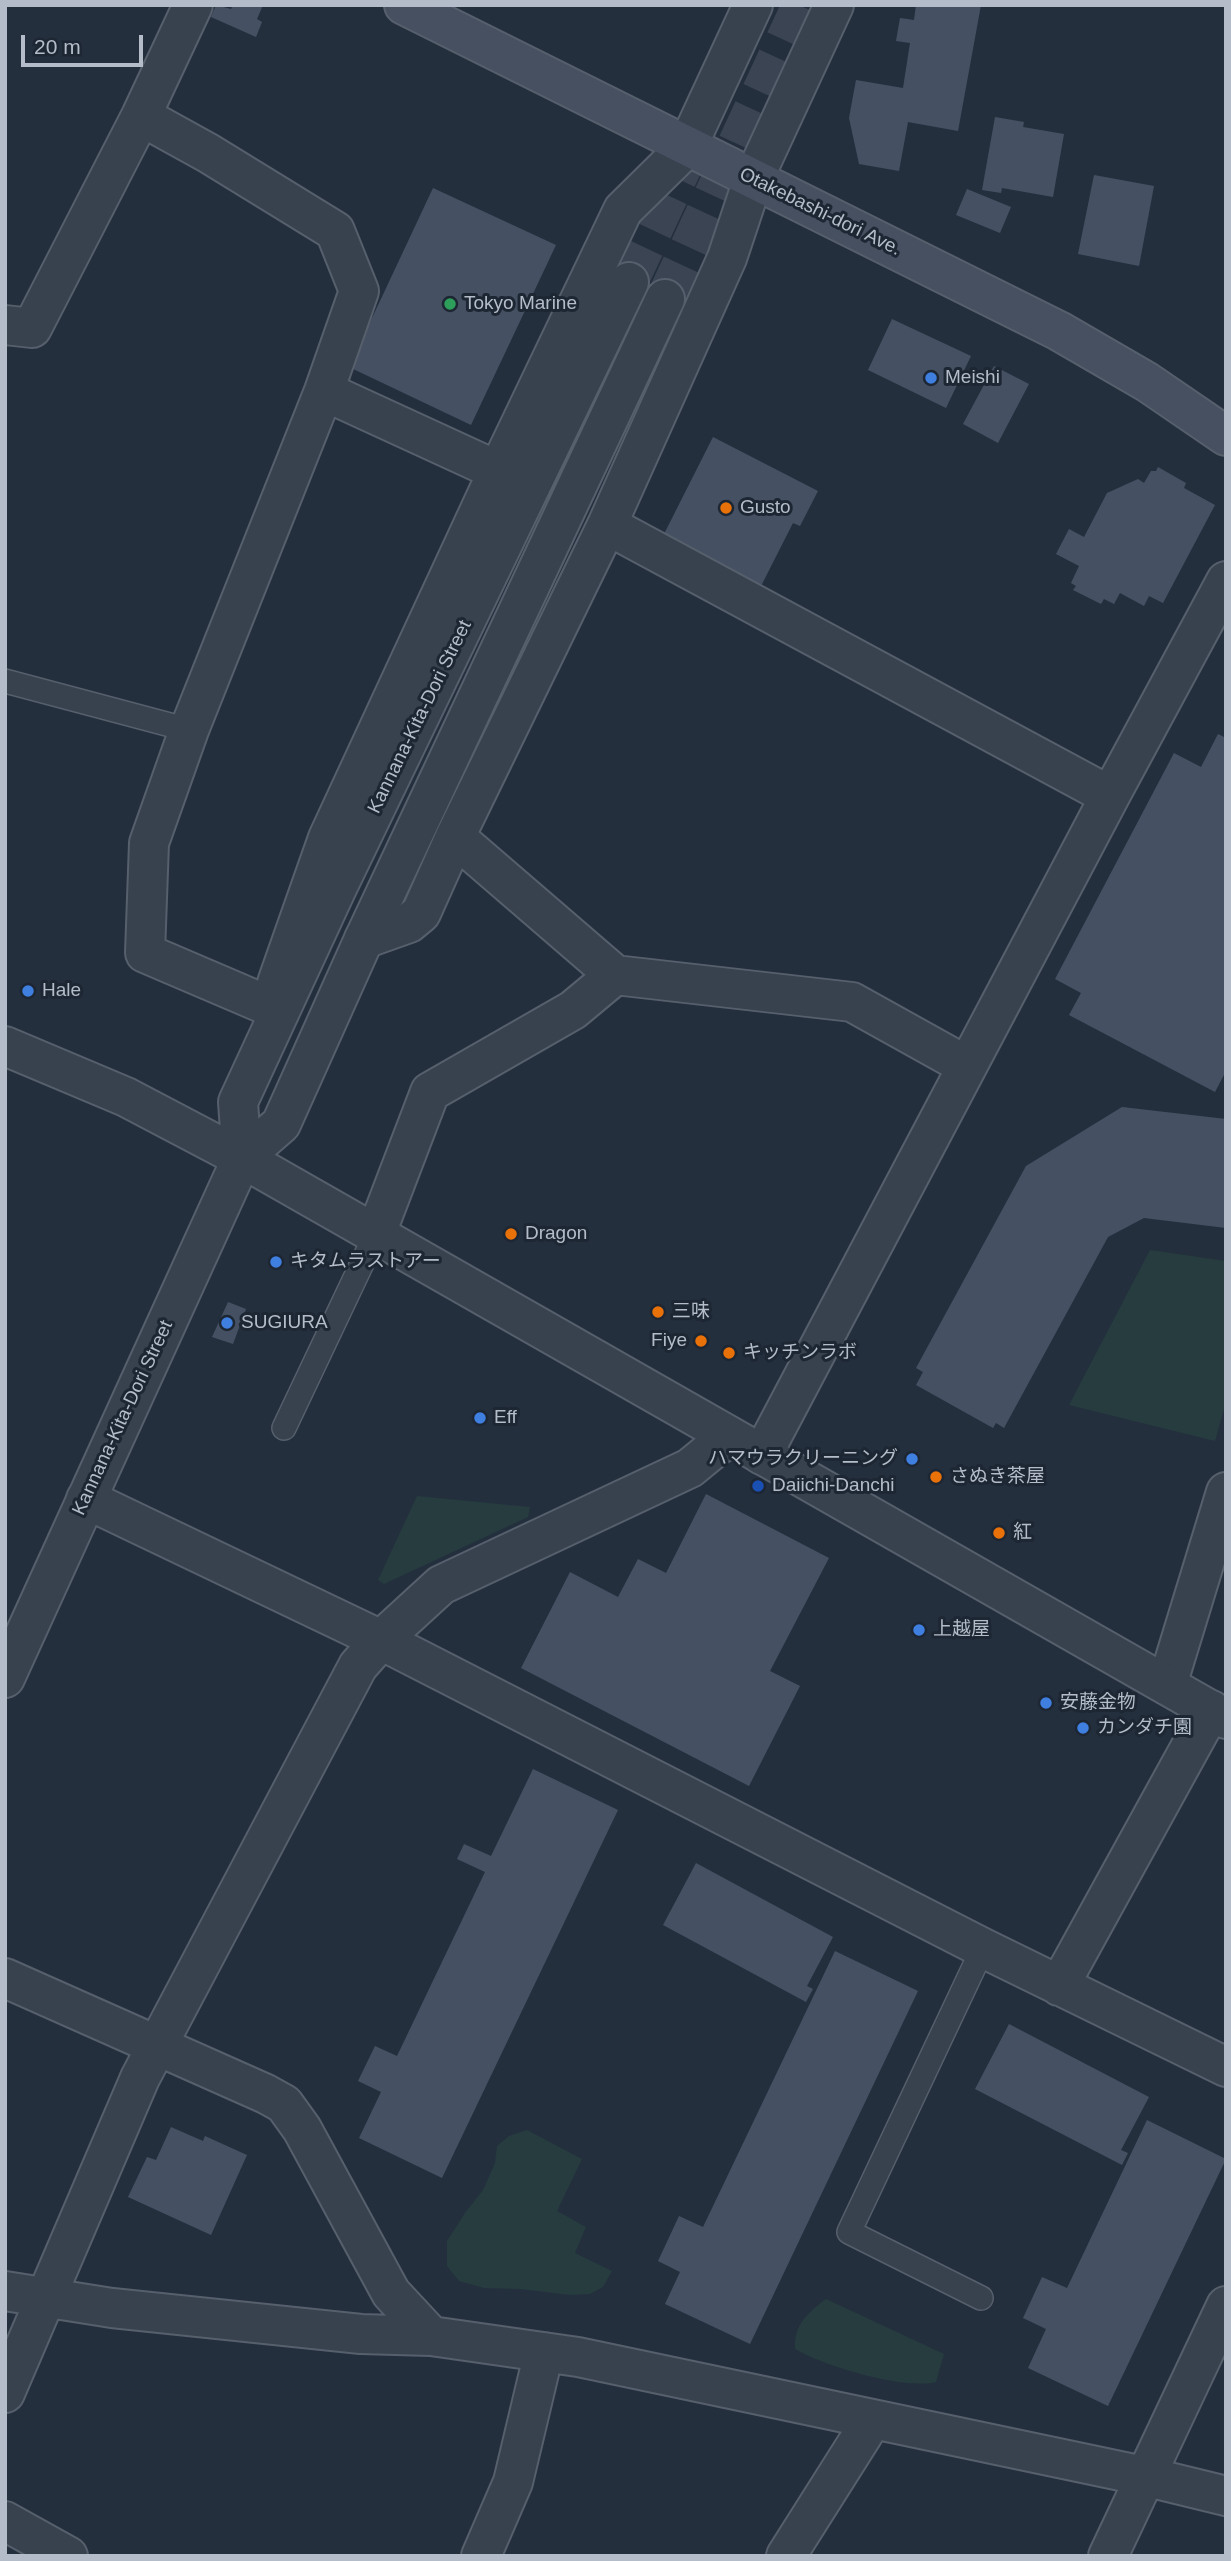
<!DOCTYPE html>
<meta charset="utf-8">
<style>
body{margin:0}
#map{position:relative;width:1231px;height:2561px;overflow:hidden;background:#242f3e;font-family:Helvetica,sans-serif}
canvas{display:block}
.frame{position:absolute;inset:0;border:7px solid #b4bcc9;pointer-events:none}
.scale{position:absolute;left:21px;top:35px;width:122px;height:32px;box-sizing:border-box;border:4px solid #b4bcc9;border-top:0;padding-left:9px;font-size:21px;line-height:24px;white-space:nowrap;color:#b4bcc9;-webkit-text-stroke:5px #1d2633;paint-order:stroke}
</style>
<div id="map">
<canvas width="1231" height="2561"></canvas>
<div class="frame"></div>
<div class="scale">20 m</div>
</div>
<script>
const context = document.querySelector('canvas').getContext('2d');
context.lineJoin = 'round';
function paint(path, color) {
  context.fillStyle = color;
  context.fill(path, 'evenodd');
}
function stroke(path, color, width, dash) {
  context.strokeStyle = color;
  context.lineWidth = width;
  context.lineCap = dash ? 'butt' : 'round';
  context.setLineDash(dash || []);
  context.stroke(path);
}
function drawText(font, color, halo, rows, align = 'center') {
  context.font = font + ' Helvetica,"Noto Sans JP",sans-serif';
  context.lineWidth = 6;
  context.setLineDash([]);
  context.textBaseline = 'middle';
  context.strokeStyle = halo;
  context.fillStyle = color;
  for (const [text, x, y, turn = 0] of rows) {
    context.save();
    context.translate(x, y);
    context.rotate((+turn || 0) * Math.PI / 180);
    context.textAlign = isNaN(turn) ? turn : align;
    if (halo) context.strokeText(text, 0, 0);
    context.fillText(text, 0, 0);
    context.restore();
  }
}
const green = new Path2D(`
 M1150,1250L1226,1261V1402L1215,1441L1069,1405Z
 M417,1496L530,1507L528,1517L384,1584L378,1580Z
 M527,2130L582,2159L557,2211L586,2227L575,2253L612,2271L603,2287L590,2294L570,2295L520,2289L484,2288L459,2281L447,2266V2241L465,2213L483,2190L495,2163L497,2146L509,2136Z
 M826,2299L944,2354L936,2382C903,2390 824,2366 795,2349C794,2325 807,2313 826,2299Z`);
const building = new Path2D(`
 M216,5L231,9L233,5H263L257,19L262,22L256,37L211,17Z
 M916,5H981L958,131L908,122L899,171L859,164L849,118L856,80L903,88L910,43L896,41L900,18L914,20Z
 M995,117L1024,122L1023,127L1064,134L1053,197L1002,188L1001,193L982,190Z
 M1094,175L1154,186L1139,266L1078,254Z
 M433,188L556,245L471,425L349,367Z
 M967,189L1011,207L1000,233L956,215Z
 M892,319L971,356L946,408L868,370Z
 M994,366L1029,384L998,443L963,424Z
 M713,437L818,491L800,526L793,523L760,588L662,538Z
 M1158,467L1186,483L1184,488L1215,505L1163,603L1149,596L1144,606L1120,593L1114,604L1104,599L1101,604L1073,590L1076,586L1071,583L1079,566L1056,554L1069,529L1084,537L1107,493L1138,479L1144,483L1151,471H1156Z
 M1218,734L1226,738V1071L1215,1092L1069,1015L1081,993L1055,979L1174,753L1201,767Z
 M1122,1107L1226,1119V1228L1144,1218L1108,1237L1004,1428L996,1423L993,1428L916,1385L923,1372L916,1368L1026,1166Z
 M228,1302L246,1309L233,1344L212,1337Z
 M706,1494L829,1558L770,1671L800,1686L749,1786L521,1668L570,1572L618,1597L638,1559L666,1573Z
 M533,1769L618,1810L442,2178L359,2138L381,2092L358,2081L375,2046L397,2056L485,1872L457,1859L464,1844L491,1856Z
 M696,1863L833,1937L807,1986L813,1989L806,2002L663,1925Z
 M835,1951L918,1991L750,2344L665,2304L680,2272L658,2261L679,2216L703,2227Z
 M1009,2024L1149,2097L1121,2150L1128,2153L1122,2165L975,2089Z
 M1147,2120L1226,2159L1108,2406L1028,2368L1046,2329L1023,2318L1042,2277L1067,2288Z
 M171,2127L203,2141L205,2136L247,2155L211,2235L128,2197L147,2157L156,2160Z`);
const tertiaryTunnel = new Path2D(`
 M629,282L695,141
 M665,299L801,5`);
const service = new Path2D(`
 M5,681L189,730
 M284,1428L375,1236
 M981,2298L849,2232L983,1948`);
const minor = new Path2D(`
 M141,116L208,153L335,231L359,291L324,391L189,730L149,843L145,953L269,1006
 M5,325L32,328L141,116L193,5
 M324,391L498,471
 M607,525L1110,796
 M455,837L615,975
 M364,939L409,923L421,913L455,837L607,525L727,258L753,180L834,5
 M277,983L328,838L498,471L623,210L687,147L753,5
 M375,1236L430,1092L573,1010L615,975L852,1002L967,1066
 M762,1455L1110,796L1226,581
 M86,1499L381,1640L983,1948L1226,2067
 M1167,1685L1226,1492
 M5,1978L266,2094L284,2104L302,2129L391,2293L431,2336
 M1059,1986L1211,1710
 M5,2291L112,2308L361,2334L431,2336L578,2357L1144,2476L1226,2496
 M5,2393L140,2078L358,1666L381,1640L441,1585L690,1468L729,1436
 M5,2521L68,2556
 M481,2556L513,2482L544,2352
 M786,2556L872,2420`);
const tertiary = new Path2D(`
 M5,1046L126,1097L242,1158L1226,1719
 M242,1158L238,1102L336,890L629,282
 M5,1678L242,1158L281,1124L364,939L665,299
 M1108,2556L1226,2306`);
const secondary = new Path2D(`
 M404,5L1059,331L1147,382L1226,436`);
const markers = [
 [450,304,7,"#2e9e5b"],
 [931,378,7,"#3f7fe0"],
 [726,508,7,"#e8710a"],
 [28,991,7,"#3f7fe0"],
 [511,1234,7,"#e8710a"],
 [276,1262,7,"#3f7fe0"],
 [658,1312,7,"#e8710a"],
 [227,1323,7,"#3f7fe0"],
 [701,1341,7,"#e8710a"],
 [729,1353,7,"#e8710a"],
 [480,1418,7,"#3f7fe0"],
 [912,1459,7,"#3f7fe0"],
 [936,1477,7,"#e8710a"],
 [758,1486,7,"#1a4fb4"],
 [999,1533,7,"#e8710a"],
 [919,1630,7,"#3f7fe0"],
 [1046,1703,7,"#3f7fe0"],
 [1083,1728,7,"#3f7fe0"]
];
const streetNames = [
 ["Otakebashi-dori Ave.",820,212,26],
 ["Kannana-Kita-Dori Street",420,717,-64],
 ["Kannana-Kita-Dori Street",123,1418,-65]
];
const poiNames = [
 ["Tokyo Marine",464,304],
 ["Meishi",945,378],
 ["Gusto",740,508],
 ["Hale",42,991],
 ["Dragon",525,1234],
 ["キタムラストアー",290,1262],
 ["三味",672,1312],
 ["SUGIURA",241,1323],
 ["Fiye",687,1341,"right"],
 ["キッチンラボ",743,1353],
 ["Eff",494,1418],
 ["ハマウラクリーニング",898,1459,"right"],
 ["さぬき茶屋",950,1477],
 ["Daiichi-Danchi",772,1486],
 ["紅",1013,1533],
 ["上越屋",933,1630],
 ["安藤金物",1060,1703],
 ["カンダチ園",1097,1728]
];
paint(green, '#263c3f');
paint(building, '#455162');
stroke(tertiaryTunnel, '#3a4453', 38, [38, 19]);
stroke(service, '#565f6c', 26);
stroke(minor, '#565f6c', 42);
stroke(tertiary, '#565f6c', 42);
stroke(secondary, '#565f6c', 42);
stroke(service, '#38414e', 23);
stroke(minor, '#38414e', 38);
stroke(tertiary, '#38414e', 38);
stroke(secondary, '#465061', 38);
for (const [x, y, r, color] of markers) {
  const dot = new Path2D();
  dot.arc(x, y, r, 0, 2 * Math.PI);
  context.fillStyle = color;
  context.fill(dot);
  stroke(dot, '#1d2633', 2.5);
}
drawText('19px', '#b4bcc9', '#1d2633', streetNames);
drawText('19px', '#b4bcc9', '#1d2633', poiNames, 'left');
</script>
